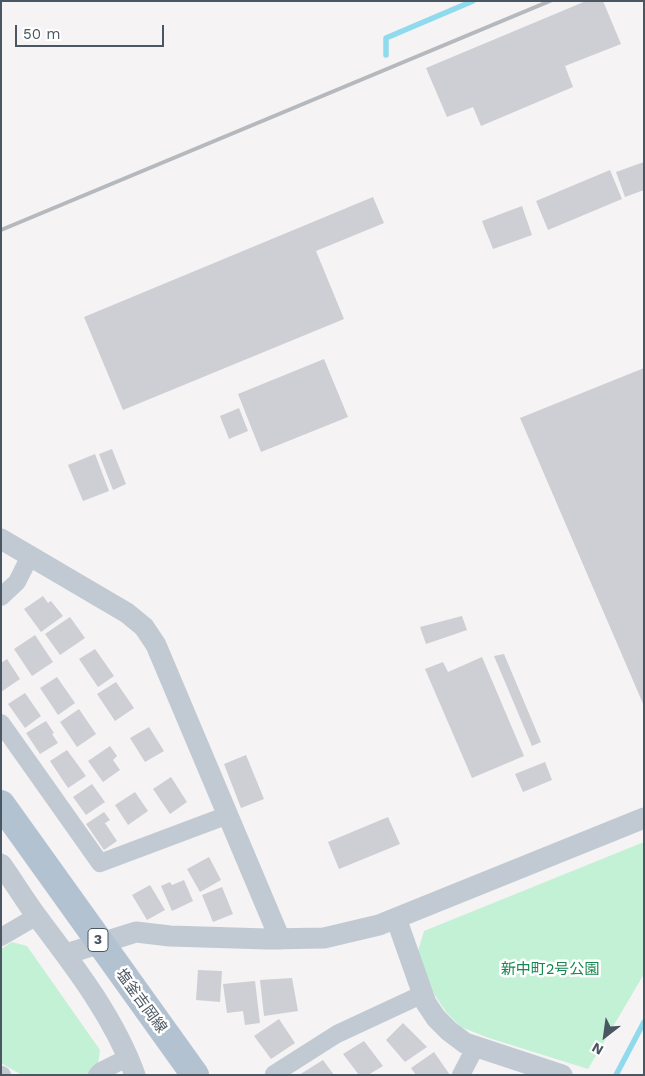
<!DOCTYPE html>
<meta charset="utf-8">
<style>
body{margin:0}
#map{position:relative;width:645px;height:1076px;overflow:hidden;background:#f5f3f3;font-family:"Work Sans",sans-serif}
canvas{display:block}
.frame{position:absolute;inset:0;border:2px solid #4a5661;pointer-events:none}
.north{position:absolute;left:580px;top:1011px;width:50px;height:50px;-webkit-text-stroke:4px #fff;paint-order:stroke;rotate:210deg;font-size:14px;font-weight:700;line-height:20px;text-align:center;color:#4a5661}
.north::after{content:'';display:block;margin:auto;width:18px;height:22px;background:#4a5661;clip-path:polygon(50% 0,100% 100%,50% 72%,0 100%)}
.scale{position:absolute;left:15px;top:25px;width:149px;height:22px;box-sizing:border-box;border:2px solid #4a5661;border-top:0;padding-left:6px;font-size:15px;line-height:18px;white-space:nowrap;color:#4a5661;-webkit-text-stroke:4px #fff;paint-order:stroke}
</style>
<div id="map">
<canvas width="645" height="1076"></canvas>
<div class="frame"></div>
<div class="north">N</div>
<div class="scale">50 m</div>
</div>
<script>
const context = document.querySelector('canvas').getContext('2d');
context.lineJoin = 'round';
function paint(path, color) {
  context.fillStyle = color;
  context.fill(path, 'evenodd');
}
function stroke(path, color, width, dash) {
  context.strokeStyle = color;
  context.lineWidth = width;
  context.lineCap = dash ? 'butt' : 'round';
  context.setLineDash(dash || []);
  context.stroke(path);
}
function drawText(font, color, halo, rows, align = 'center') {
  context.font = font + ' "Work Sans","Noto Sans JP",sans-serif';
  context.lineWidth = 5;
  context.setLineDash([]);
  context.textBaseline = 'middle';
  context.strokeStyle = halo;
  context.fillStyle = color;
  for (const [text, x, y, turn = 0] of rows) {
    context.save();
    context.translate(x, y);
    context.rotate((+turn || 0) * Math.PI / 180);
    context.textAlign = isNaN(turn) ? turn : align;
    if (halo) context.strokeText(text, 0, 0);
    context.fillText(text, 0, 0);
    context.restore();
  }
}
const green = new Path2D(`
 M644,842V974L588,1069L489,1038L461,1027L446,1012L434,994L418,951L424,931Z
 M12,942L27,946L100,1050L98,1064L88,1075H22L1,1063V949Z`);
const stream = new Path2D(`
 M386,55V38L473,1
 M616,1075L644,1022`);
const building = new Path2D(`
 M586,1H603L621,44L565,66L573,87L481,126L473,107L447,117L426,68Z
 M644,162V190L625,197L616,172Z
 M610,170L622,199L548,230L536,201Z
 M373,197L384,223L316,251L344,319L123,410L84,317Z
 M522,206L532,235L493,249L482,221Z
 M324,359L348,417L261,452L238,394Z
 M644,368V706L520,418Z
 M239,408L248,431L229,439L220,416Z
 M112,449L126,484L113,490L99,454Z
 M95,454L109,491L83,501L68,465Z
 M43,596L48,603L51,601L63,616L41,632L24,609Z
 M462,616L467,630L426,644L420,627Z
 M70,617L85,638L60,655L45,634Z
 M35,635L53,662L32,676L14,649Z
 M95,649L114,676L98,687L79,659Z
 M504,654L541,742L532,746L494,656Z
 M482,657L524,756L472,778L425,669L443,662L448,672Z
 M7,659L20,679L1,692V663Z
 M57,677L75,703L58,715L40,688Z
 M116,682L134,708L115,721L97,694Z
 M25,693L41,716L25,728L8,704Z
 M79,709L96,734L77,747L60,722Z
 M46,721L54,733L52,734L58,743L40,754L26,733Z
 M149,727L164,751L145,762L130,738Z
 M110,746L117,756L113,760L120,770L103,782L88,761Z
 M67,750L86,776L68,788L50,761Z
 M246,755L264,799L241,808L224,764Z
 M545,762L552,780L523,792L515,774Z
 M171,777L187,802L170,814L153,789Z
 M92,784L105,802L86,815L73,797Z
 M135,792L148,811L128,825L115,805Z
 M104,812L110,820L105,823L117,841L104,850L86,824Z
 M388,817L400,844L339,869L328,842Z
 M209,857L221,880L200,892L187,869Z
 M184,880L193,901L172,911L161,886L170,882L172,885Z
 M150,885L165,910L147,920L132,895Z
 M222,887L233,914L213,922L202,895Z
 M198,970L222,971L220,1002L196,1000Z
 M292,978L298,1011L264,1016L260,980Z
 M255,981L260,1023L245,1025L243,1011L227,1013L223,984Z
 M279,1019L295,1043L271,1059L254,1036Z
 M403,1023L427,1047L405,1062L386,1040Z
 M364,1041L383,1066L368,1075H359L343,1054Z
 M434,1052L450,1075H416L411,1068Z
 M323,1060L334,1075H299Z`);
const minor = new Path2D(`
 M1,597L17,582L30,556
 M1,723L100,863L228,815
 M1,937L37,916
 M1,1075H2
 M97,1075L101,1071L129,1057
 M275,1075L274,1074L337,1034L423,994
 M461,1075L476,1046`);
const tertiary = new Path2D(`
 M1,539L127,613L144,627L156,645L280,939
 M1,864C14,882 25,901 38,918C75,967 114,1017 135,1075
 M396,918L426,1003L436,1018L449,1031L465,1043L562,1075
 M66,954L136,932L170,936L267,939L324,938L379,925L644,818`);
const rail = new Path2D(`
 M1,230L550,1`);
const primaryBridge = new Path2D(`
 M1,804L195,1075`);
const shields = [
 [98,940,20]
];
const shieldNames = [
 ["3",98,940]
];
const parkNames = [
 ["新中町2号公園",550,970]
];
const streetNames = [
 ["塩釜吉岡線",141,1001,54]
];
paint(green, '#c3f1d5');
stroke(stream, '#90daee', 5.5);
paint(building, '#cdcfd5');
stroke(minor, '#c1cad2', 18);
stroke(tertiary, '#c1cad2', 21);
stroke(rail, '#b5b8bd', 4);
stroke(primaryBridge, '#b3c2d1', 28);
for (const [x, y, w] of shields) {
  const box = new Path2D();
  box.roundRect(x - w / 2, y - 11.5, w, 23, 4);
  context.fillStyle = '#fff';
  context.fill(box);
  stroke(box, '#4a5661', 1);
}
drawText('bold 14px', '#4a5661', null, shieldNames);
drawText('15px', '#17864f', '#fff', parkNames);
drawText('15px', '#4a5661', '#fff', streetNames);
</script>
